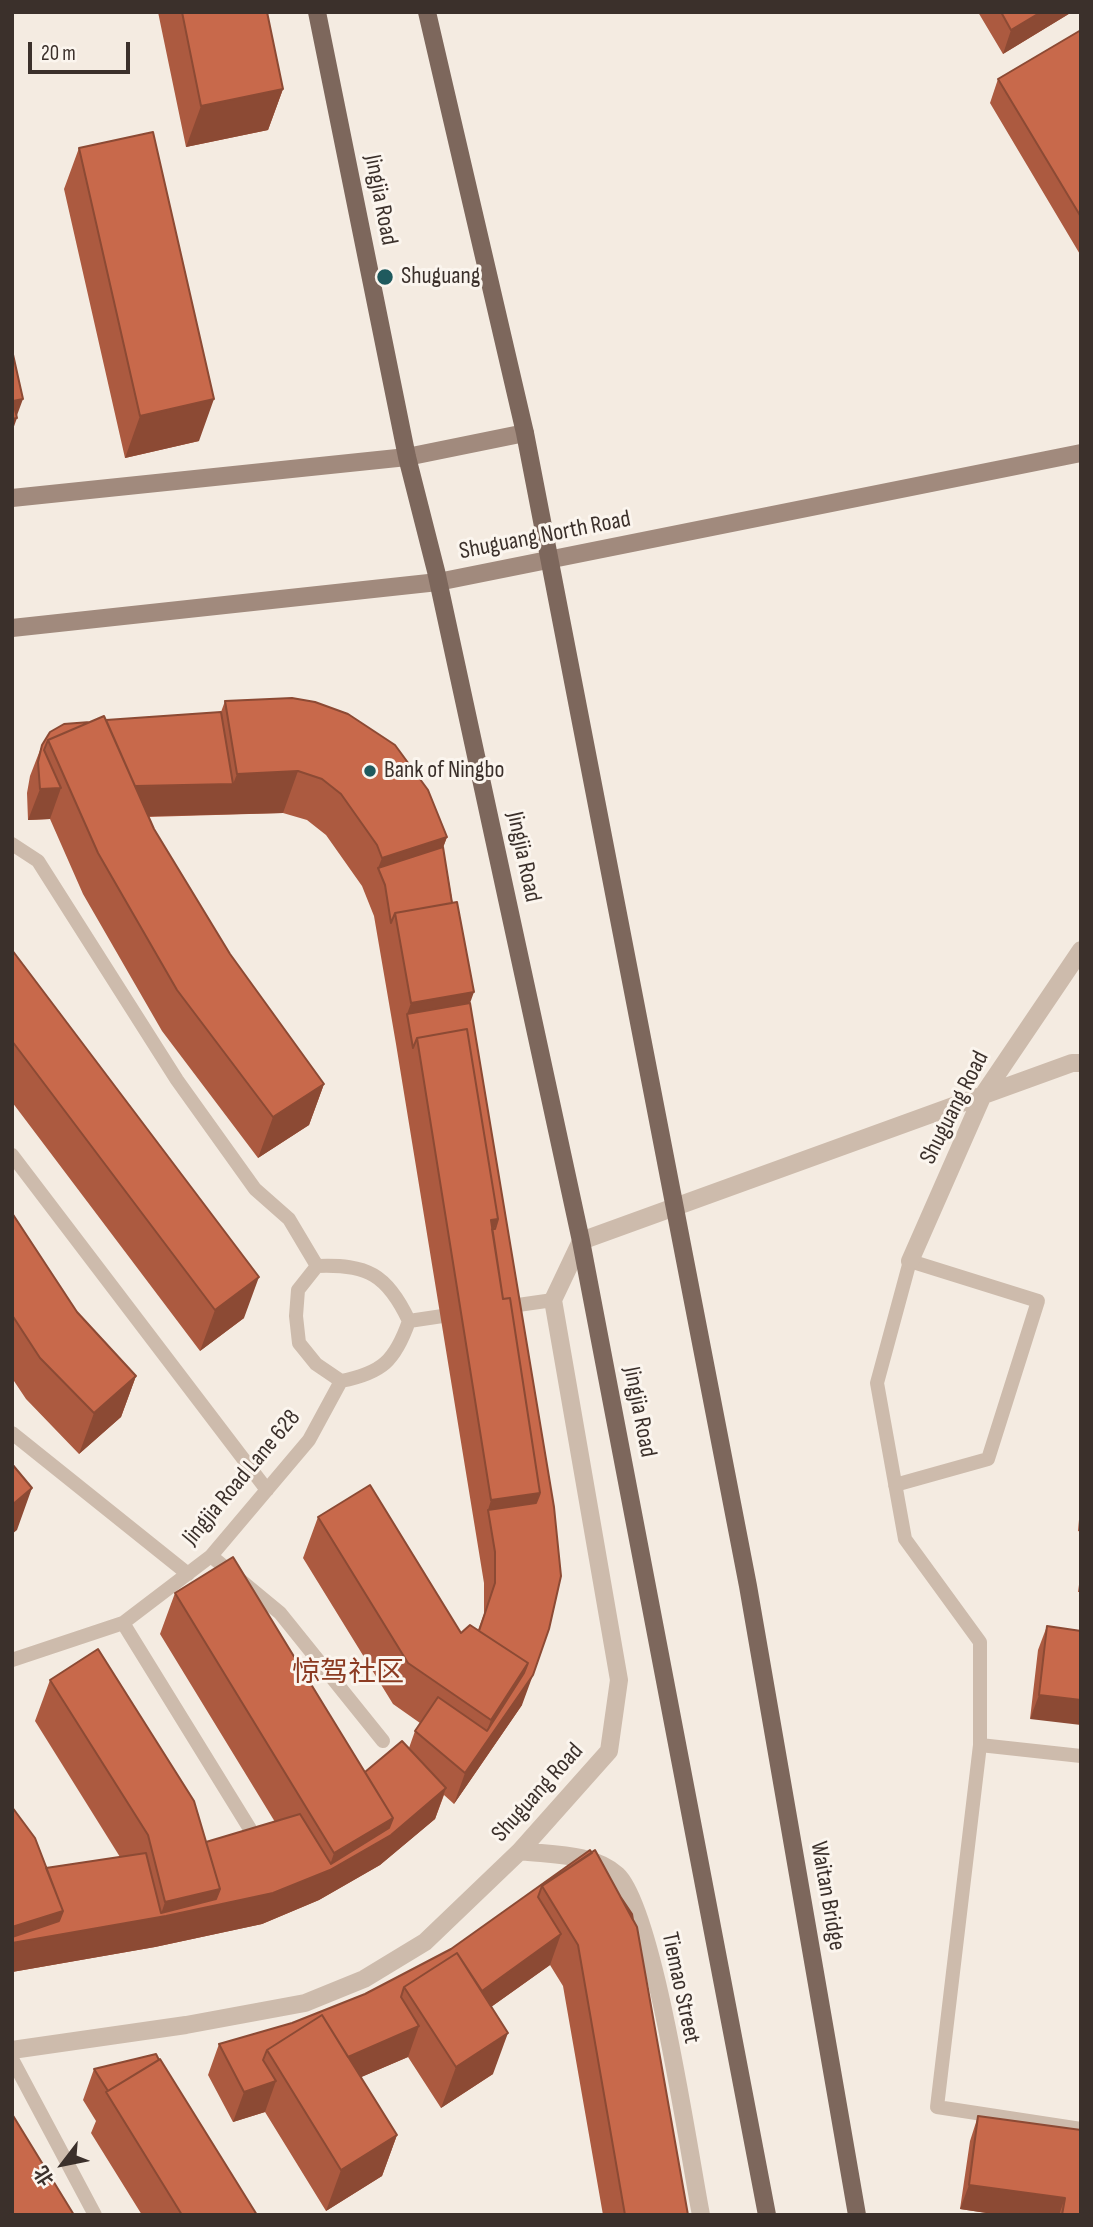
<!DOCTYPE html>
<meta charset="utf-8">
<style>
body{margin:0}
#map{position:relative;width:1093px;height:2227px;overflow:hidden;background:#f4ebe1;font-family:"Sofia Sans Condensed","Noto Sans SC",sans-serif}
canvas{display:block}
.frame{position:absolute;inset:0;border:14px solid #3b302b;pointer-events:none}
.north{position:absolute;left:28px;top:2129px;width:70px;height:70px;-webkit-text-stroke:5px #fbf5ee;paint-order:stroke;rotate:238deg;font-size:19px;font-weight:700;line-height:28px;text-align:center;color:#3b302b}
.north::after{content:'';display:block;margin:auto;width:24px;height:32px;background:#3b302b;clip-path:polygon(50% 0,100% 100%,50% 72%,0 100%)}
.scale{position:absolute;left:28px;top:42px;width:102px;height:32px;box-sizing:border-box;border:4px solid #3b302b;border-top:0;padding-left:9px;font-size:21px;line-height:24px;white-space:nowrap;color:#3b302b;-webkit-text-stroke:5px #fbf5ee;paint-order:stroke}
</style>
<div id="map">
<canvas width="1093" height="2227"></canvas>
<div class="frame"></div>
<div class="north">北</div>
<div class="scale">20 m</div>
</div>
<script>
const context = document.querySelector('canvas').getContext('2d');
context.lineJoin = 'round';
function stroke(path, color, width, dash) {
  context.strokeStyle = color;
  context.lineWidth = width;
  context.lineCap = dash ? 'butt' : 'round';
  context.setLineDash(dash || []);
  context.stroke(path);
}
function paint(path, color) {
  context.fillStyle = color;
  context.fill(path, 'evenodd');
}
function drawText(font, color, halo, rows, align = 'center') {
  context.font = font + ' "Sofia Sans Condensed","Noto Sans SC",sans-serif';
  context.lineWidth = 6;
  context.setLineDash([]);
  context.textBaseline = 'middle';
  context.strokeStyle = halo;
  context.fillStyle = color;
  for (const [text, x, y, turn = 0] of rows) {
    context.save();
    context.translate(x, y);
    context.rotate((+turn || 0) * Math.PI / 180);
    context.textAlign = isNaN(turn) ? turn : align;
    if (halo) context.strokeText(text, 0, 0);
    context.fillText(text, 0, 0);
    context.restore();
  }
}
const service = new Path2D(`
 M12,844L38,861L177,1080L255,1189L289,1219L317,1266C367,1264 387,1274 409,1321C395,1361 382,1373 341,1381L316,1364L299,1343L296,1316L298,1290L317,1266
 M12,1155L267,1490
 M504,1307L553,1300
 M409,1321L456,1314
 M12,1433L188,1574
 M895,1485L988,1459L1038,1301L910,1261L877,1383L905,1539L980,1642V1745
 M211,1556L280,1613L383,1741
 M123,1623L250,1829
 M12,1660L123,1623L211,1556L309,1440L341,1381
 M1081,1756L980,1745L937,2107L1081,2129
 M12,2059L95,2215`);
const minor = new Path2D(`
 M910,1261L983,1095L1081,950
 M520,1851C551,1855 593,1853 617,1875C654,1909 689,2154 701,2215
 M12,2050L186,2025L305,2003L364,1979L425,1942L520,1851L609,1751L619,1680L553,1300L581,1241L1072,1063H1081`);
const secondary = new Path2D(`
 M12,498L407,457L525,433
 M12,628L438,582L1081,453`);
const primary = new Path2D(`
 M317,12L407,457L436,571L581,1241L767,2215
 M427,12L525,433L748,1586L857,2215`);
const wall = new Path2D(`
 M158,12H267L283,89L268,130L186,147Z
 M978,12H1072L1003,54Z
 M1081,30V256L990,103L998,79Z
 M79,148L199,441L125,458L64,189Z
 M225,701L447,837L443,847L470,1003L522,1705L454,1804L444,1795L435,1819L380,1865L319,1900L262,1924L155,1947L12,1972V1807L46,1868L120,1857L35,1721L50,1680L206,1842L275,1822L160,1634L175,1593L365,1772L409,1748L415,1731L420,1723L393,1704L303,1558L318,1517L461,1633L478,1630L484,1614V1583L396,1044L374,916L362,886L326,835L307,820L283,813L148,817L154,829L230,954L324,1084L309,1125L258,1158L162,1031L83,894L50,819L28,820L27,793L30,776L42,745L50,732L106,720L221,712Z
 M12,950L244,1318L200,1351L12,1102Z
 M12,1213L77,1312L136,1376L121,1417L79,1454L26,1399L12,1378Z
 M1081,1497V1532L1078,1531Z
 M1081,1570V1592H1078Z
 M1047,1626L1081,1631L1030,1719L1038,1650Z
 M590,1850L688,2215H603L563,1986L550,1965L491,2007L493,2074L441,2108L408,2057L361,2077L397,2135L382,2176L326,2211L265,2112L233,2122L208,2075L219,2044L292,2023L365,1994L451,1949Z
 M94,2069L257,2215H142L91,2133L96,2121L83,2100Z
 M978,2116L1081,2215H1000L960,2209L970,2141Z`);
const shadedWall = new Path2D(`
 M1041,12H1072L1003,54L1011,30Z
 M283,89L268,130L186,147L201,106Z
 M23,399L16,418H17L12,432V404L13,401Z
 M214,399L199,441L125,458L140,416Z
 M298,771L283,813L116,817L127,787L233,784L237,774Z
 M61,788L50,819L28,820L40,789Z
 M447,837L432,878L385,885L378,868L382,858Z
 M474,992L459,1034L407,1014L411,1003Z
 M324,1084L309,1125L258,1158L273,1117Z
 M498,1219L489,1244L491,1220Z
 M259,1277L244,1318L200,1351L215,1310Z
 M136,1376L121,1417L79,1454L94,1413Z
 M32,1488L17,1530L12,1534V1505Z
 M540,1493L525,1534L488,1510L491,1500Z
 M528,1663L533,1675L522,1705L454,1804L465,1773L479,1752L491,1720Z
 M1039,1695L1081,1700V1725L1030,1719Z
 M446,1788L435,1819L380,1865L319,1900L262,1924L155,1947L12,1972V1927L63,1911L160,1917L165,1902L220,1889L328,1871L334,1853L393,1818Z
 M561,1934L550,1965L470,2022L473,1995Z
 M419,2026L408,2057L329,2091L340,2060Z
 M508,2033L493,2074L441,2108L456,2067Z
 M276,2081L265,2112L233,2122L244,2092Z
 M397,2135L382,2176L326,2211L341,2170Z
 M969,2185L1065,2198L1059,2215H1000L960,2209Z`);
const building = new Path2D(`
 M182,12H267L283,89L201,106Z
 M1001,12H1041L1011,30Z
 M1081,30V217L998,79Z
 M153,132L214,399L140,416L79,148Z
 M12,350L23,399L13,401L17,418L12,419Z
 M292,698L315,702L348,714L395,745L428,790L447,837L382,858L377,845L341,794L322,779L298,771L237,774L225,701Z
 M221,712L233,784L135,786L106,720Z
 M104,716L154,829L230,954L324,1084L273,1117L177,990L98,853L48,740Z
 M90,722L48,740L44,750L61,788L40,789L38,762L42,745L50,732L64,724Z
 M443,847L452,903L395,913L391,923L385,885L378,868Z
 M457,902L474,992L411,1003L395,913Z
 M12,950L259,1277L215,1310L12,1041Z
 M470,1003L554,1507L561,1576L549,1629L533,1675L465,1773L415,1731L438,1697L487,1731L524,1673L528,1663L479,1631L495,1583V1552L488,1510L536,1503L540,1493L510,1298L503,1299L492,1229H495L498,1219L467,1029L417,1038L413,1048L407,1014Z
 M467,1029L498,1219L491,1220L503,1299L510,1298L540,1493L491,1500L417,1038Z
 M12,1213L77,1312L136,1376L94,1413L40,1358L12,1315Z
 M12,1464L32,1488L12,1505Z
 M370,1485L461,1633L470,1625L528,1663L491,1720L408,1663L318,1517Z
 M233,1557L393,1818L334,1853L175,1593Z
 M1047,1626L1081,1631V1700L1039,1695Z
 M98,1649L194,1801L220,1889L165,1902L148,1835L50,1680Z
 M402,1741L446,1788L391,1835L330,1870L273,1893L166,1916L12,1943V1937L59,1921L63,1911L46,1868L146,1853L161,1913L216,1899L220,1889L206,1842L300,1814L331,1864L389,1828L393,1818L365,1772Z
 M12,1807L35,1838L63,1911L12,1927Z
 M590,1850L592,1853L542,1886L538,1897L561,1934L482,1991L457,1953L404,1987L401,1997L419,2026L348,2057L322,2015L267,2050L263,2060L276,2081L244,2092L219,2044L292,2023L365,1994L451,1949Z
 M595,1850L637,1927L688,2215H625L578,1945L542,1886Z
 M620,1896L632,1914L633,1920Z
 M457,1953L508,2033L456,2067L404,1987Z
 M322,2015L397,2135L341,2170L267,2050Z
 M156,2054L159,2060L108,2091L94,2069Z
 M160,2059L257,2215H182L106,2092Z
 M12,2114L74,2215H12Z
 M978,2116L1081,2130V2215H1062L1065,2198L969,2185Z`);
const markers = [
 [385,277,9,"#1f5a5e"],
 [370,771,7,"#1f5a5e"]
];
const streetNames = [
 ["Jingjia Road",380,200,79],
 ["Shuguang North Road",545,536,-11],
 ["Jingjia Road",523,857,78],
 ["Shuguang Road",955,1108,-63],
 ["Jingjia Road",639,1412,79],
 ["Jingjia Road Lane 628",242,1478,-50],
 ["Shuguang Road",538,1793,-48],
 ["Waitan Bridge",827,1896,80],
 ["Tiemao Street",680,1988,78]
];
const poiNames = [
 ["Shuguang",401,277],
 ["Bank of Ningbo",384,771]
];
const quarterNames = [
 ["惊驾社区",348,1674]
];
stroke(service, '#cdbbac', 14);
stroke(minor, '#cdbbac', 18);
stroke(secondary, '#a18a7d', 18);
stroke(primary, '#7d675c', 18);
paint(wall, '#ac5a40');
paint(shadedWall, '#8c4a34');
paint(building, '#c8694b');
stroke(building, '#8c4a34', 2);
for (const [x, y, r, color] of markers) {
  const dot = new Path2D();
  dot.arc(x, y, r, 0, 2 * Math.PI);
  context.fillStyle = color;
  context.fill(dot);
  stroke(dot, '#fbf5ee', 2.5);
}
drawText('24px', '#3b302b', '#fbf5ee', streetNames);
drawText('24px', '#3b302b', '#fbf5ee', poiNames, 'left');
drawText('28px', '#8c3b22', '#fbf5ee', quarterNames);
</script>
